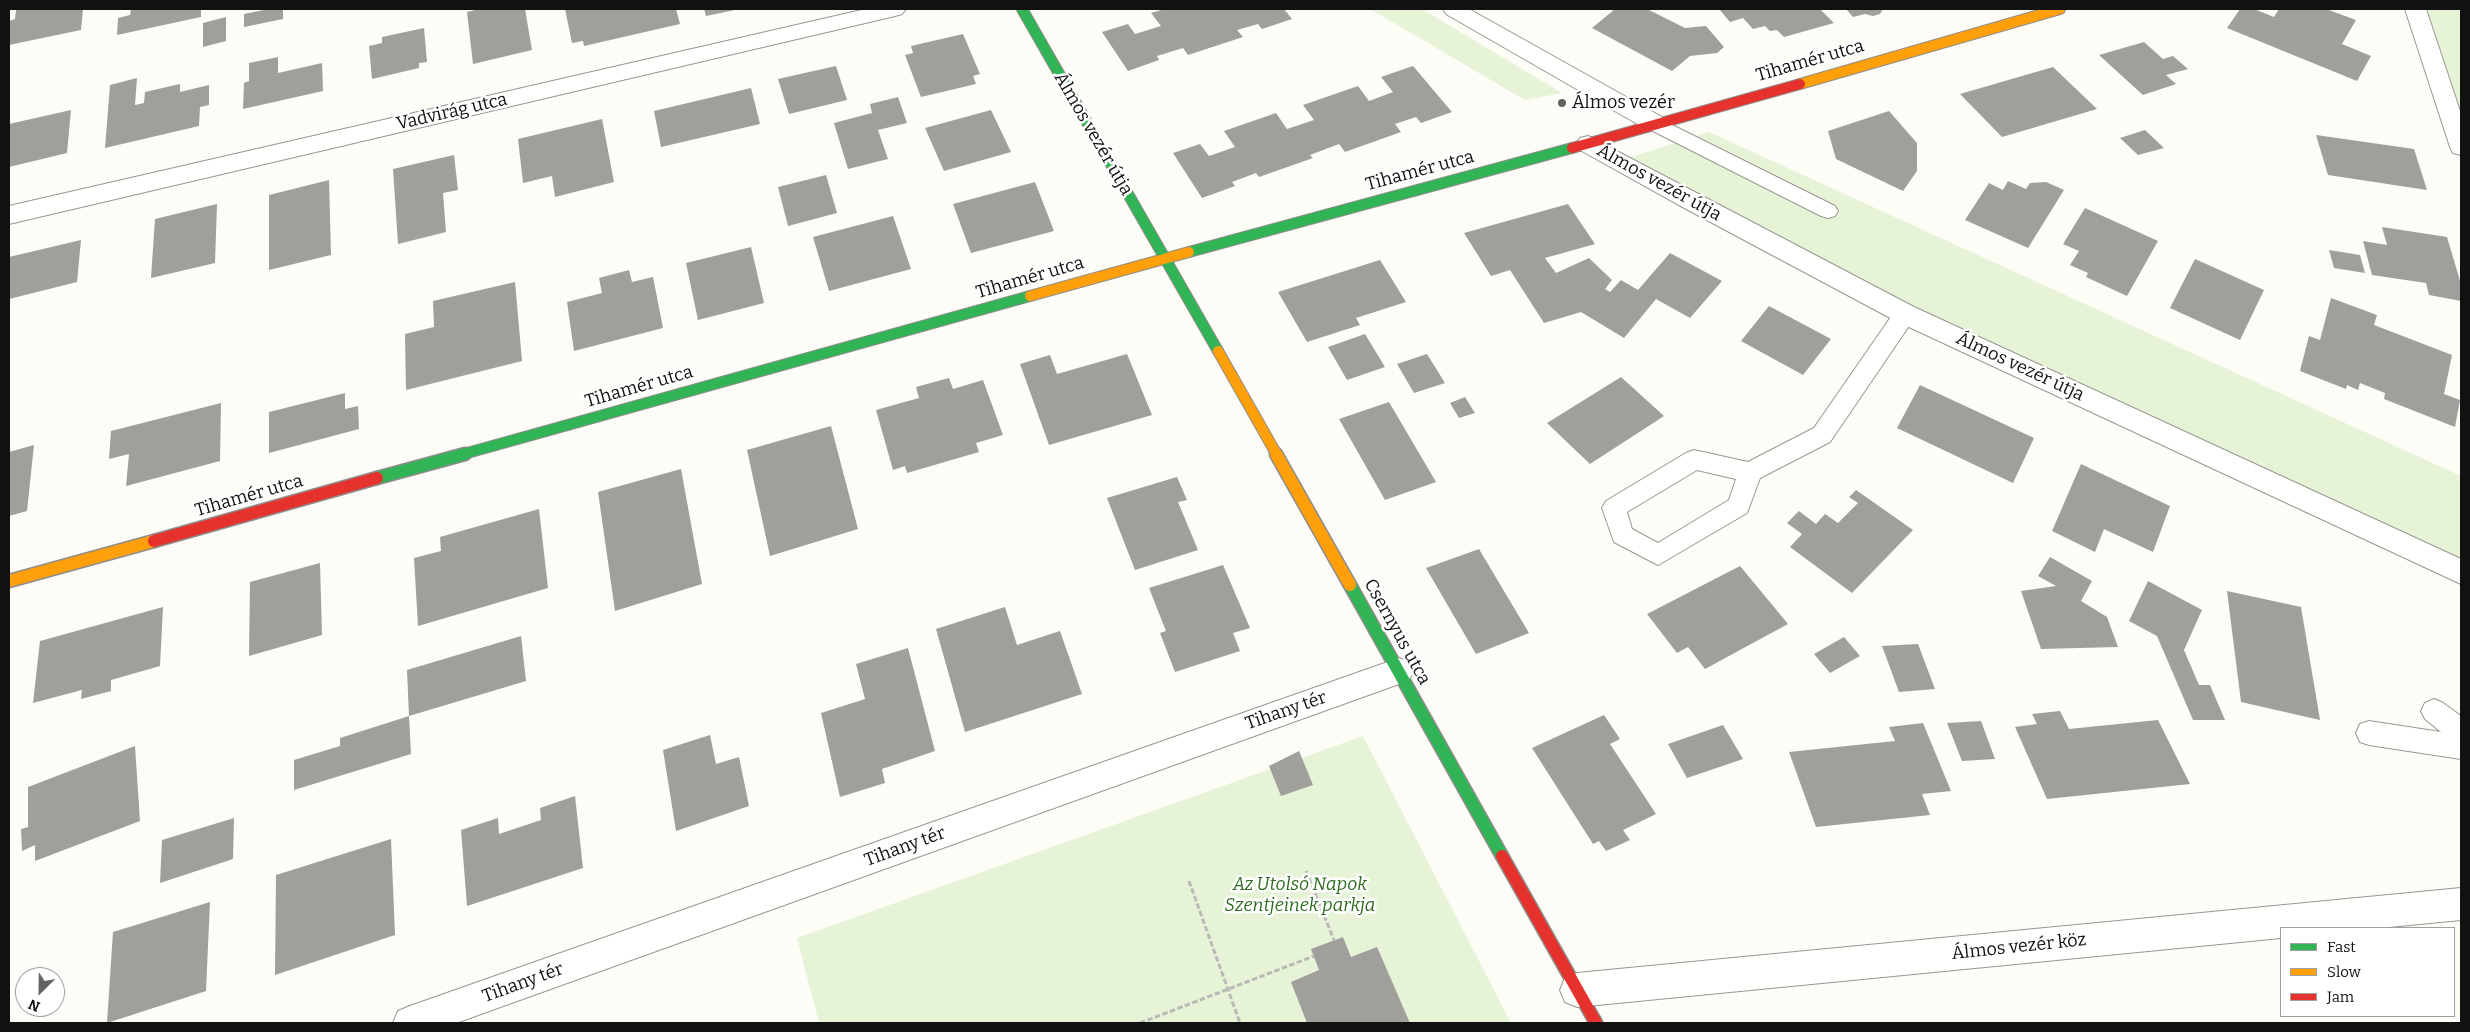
<!DOCTYPE html>
<meta charset="utf-8">
<style>
body{margin:0}
#map{position:relative;width:2470px;height:1032px;overflow:hidden;background:#fdfcf7;font-family:Bitter,serif}
canvas{display:block}
.frame{position:absolute;inset:0;border:10px solid #111;pointer-events:none}
.legend{position:absolute;left:2280px;top:927px;width:175px;height:90px;box-sizing:border-box;background:#fff;border:1px solid #a0a0a0;margin:0;padding:6px 9px;list-style:none;font-size:15px;color:#111}
.legend li{display:flex;align-items:center;gap:10px;height:25px}
.legend b{width:25px;border:1px solid #a0a0a0}
.north{position:absolute;left:15px;top:967px;width:50px;height:50px;box-sizing:border-box;background:#fff;border:1px solid #a0a0a0;border-radius:50%;rotate:203deg;font-size:14px;font-weight:700;line-height:20px;text-align:center;color:#111}
.north::after{content:'';display:block;margin:auto;width:18px;height:22px;background:#646362;clip-path:polygon(50% 0,100% 100%,50% 72%,0 100%)}
</style>
<div id="map">
<canvas width="2470" height="1032"></canvas>
<div class="frame"></div>
<ul class="legend">
<li><b style="height:6px;background:#30b455"></b>Fast</li>
<li><b style="height:6px;background:#ff9f0a"></b>Slow</li>
<li><b style="height:6px;background:#e5322d"></b>Jam</li>
</ul>
<div class="north">N</div>
</div>
<script>
const context = document.querySelector('canvas').getContext('2d');
context.lineJoin = 'round';
function paint(path, color) {
  context.fillStyle = color;
  context.fill(path, 'evenodd');
}
function stroke(path, color, width, dash) {
  context.strokeStyle = color;
  context.lineWidth = width;
  context.lineCap = dash ? 'butt' : 'round';
  context.setLineDash(dash || []);
  context.stroke(path);
}
function drawText(font, color, halo, rows, align = 'center') {
  context.font = font + ' Bitter,serif';
  context.lineWidth = 5;
  context.setLineDash([]);
  context.textBaseline = 'middle';
  context.strokeStyle = halo;
  context.fillStyle = color;
  for (const [text, x, y, turn = 0] of rows) {
    context.save();
    context.translate(x, y);
    context.rotate((+turn || 0) * Math.PI / 180);
    context.textAlign = isNaN(turn) ? turn : align;
    if (halo) context.strokeText(text, 0, 0);
    context.fillText(text, 0, 0);
    context.restore();
  }
}
const green = new Path2D(`
 M1370,9H1422L1562,93L1525,100Z
 M2415,9H2461V147Z
 M1709,132L2461,476V572L1905,314L1619,161Z
 M1363,736L1511,1023H819L797,938Z`);
const building = new Path2D(`
 M24,9H83L81,30L9,45V21L15,19L16,10Z
 M131,9H201V17L117,35L118,18L130,15Z
 M269,9H283V19L244,27V14Z
 M479,9H525L532,50L473,64L467,12Z
 M565,9H676L680,24L584,46L583,41L572,43Z
 M704,9H735V10L706,16Z
 M1165,9H1284L1292,19L1262,29L1258,24L1237,30L1243,37L1188,55L1183,48L1157,56L1159,60L1128,71L1102,32L1128,24L1135,34L1161,26L1151,13Z
 M1615,9H1647L1685,28L1706,26L1724,47L1717,53L1690,56L1672,71L1592,28Z
 M1719,9H1820L1834,23L1784,37L1777,30L1770,31L1765,26L1753,29L1743,18L1730,22Z
 M1846,9H1883L1880,14L1873,16L1865,14L1853,17Z
 M2240,9H2254L2274,17L2279,9H2326L2356,20L2342,44L2371,56L2357,81L2227,28Z
 M226,17V41L203,47V23Z
 M424,28L427,62L419,63V68L372,79L369,46L382,43V37Z
 M963,34L980,74L973,76L976,84L921,97L905,55L913,53L911,46Z
 M2144,42L2163,59L2173,56L2188,69L2166,75L2176,84L2143,95L2099,55Z
 M278,57V73L322,63L323,91L243,109L244,83L249,81V63Z
 M836,66L847,100L789,114L778,79Z
 M1413,66L1452,112L1421,123L1416,117L1395,124L1401,132L1345,152L1339,144L1310,155L1313,158L1259,177L1256,173L1232,182L1235,186L1202,198L1173,153L1200,144L1209,156L1235,147L1224,131L1276,113L1287,129L1314,120L1303,105L1358,86L1369,101L1393,92L1381,77Z
 M2053,67L2097,109L2002,137L1960,94Z
 M137,78L135,105L144,103L145,92L180,84V92L209,85V105L200,107L199,126L105,148L110,85Z
 M751,88L760,124L661,147L654,111Z
 M898,97L907,123L878,130L888,159L848,169L834,123L872,113L870,104Z
 M71,110L67,153L9,167V124Z
 M991,110L1011,152L944,171L925,128Z
 M1889,111L1917,143V171L1903,191L1836,159L1828,131Z
 M602,119L614,182L555,197L552,176L523,183L518,139Z
 M2145,130L2164,148L2138,155L2120,138Z
 M2316,135L2414,149L2427,190L2328,175Z
 M454,155L458,190L443,193L446,232L398,244L393,169Z
 M826,175L837,213L788,226L778,187Z
 M329,180L331,255L269,270V195Z
 M2008,181L2026,189L2030,183L2046,182L2064,190L2028,248L1965,220L1989,183L2003,190Z
 M1035,182L1054,231L971,253L953,204Z
 M217,204L215,263L151,278L155,219Z
 M1568,204L1595,244L1545,258L1556,273L1589,258L1612,280L1605,289L1610,292L1621,280L1638,290L1670,253L1722,281L1690,318L1656,299L1624,338L1581,312L1544,323L1510,270L1491,276L1464,233Z
 M2085,208L2158,241L2127,296L2086,277L2088,273L2070,265L2079,251L2063,244Z
 M893,216L911,269L829,291L813,237Z
 M2382,227L2447,237L2461,284V301L2429,295L2426,283L2372,275L2363,241L2387,245Z
 M81,240L77,282L9,299V257Z
 M751,247L764,303L698,320L686,263Z
 M2329,250L2360,255L2365,273L2334,268Z
 M2195,259L2264,290L2240,340L2170,308Z
 M1380,260L1406,302L1356,318L1360,325L1307,342L1278,292Z
 M629,270L632,282L653,277L663,328L574,351L567,302L602,293L599,278Z
 M515,282L522,361L406,390L405,334L434,327L433,301Z
 M2331,298L2377,315L2374,325L2452,355L2444,394L2460,400L2455,427L2384,399L2385,393L2360,383L2358,390L2347,385L2346,389L2300,371L2309,336L2320,340Z
 M1769,306L1831,339L1803,375L1741,341Z
 M1365,334L1385,367L1347,380L1328,347Z
 M1127,354L1152,415L1049,445L1020,364L1050,355L1057,374Z
 M1427,354L1445,383L1414,393L1397,364Z
 M1621,377L1664,416L1590,464L1547,423Z
 M949,378L953,389L983,380L1003,435L976,443L979,452L907,473L905,466L893,470L876,410L919,398L916,387Z
 M1920,385L2034,438L2013,483L1897,428Z
 M345,393V409L358,406L359,429L269,453V412Z
 M1465,397L1475,413L1459,418L1450,403Z
 M1389,402L1436,482L1385,500L1339,419Z
 M221,403L220,461L126,486L129,454L109,459L111,431Z
 M831,426L858,529L770,556L747,450Z
 M34,445L27,511L9,516V452Z
 M2081,464L2170,506L2153,552L2104,529L2095,552L2052,531Z
 M681,469L702,584L615,611L598,492Z
 M1177,477L1187,500L1178,502L1198,550L1135,570L1107,498Z
 M1856,490L1913,530L1852,593L1790,547L1802,534L1787,523L1799,511L1816,524L1825,514L1838,523L1858,503L1849,497Z
 M539,509L548,588L418,626L414,558L441,551L440,537Z
 M1479,549L1529,633L1476,654L1426,568Z
 M2050,557L2092,581L2081,601L2107,617L2118,647L2041,649L2021,591L2056,586L2038,576Z
 M320,563L322,635L249,656L250,582Z
 M1223,565L1250,628L1233,633L1240,651L1175,672L1160,633L1166,631L1149,588Z
 M1740,566L1788,624L1705,669L1688,647L1677,653L1647,614Z
 M2148,581L2202,610L2184,650L2199,685H2210L2225,720H2193L2157,636L2129,621Z
 M2227,591L2301,607L2320,720L2241,702Z
 M163,607L160,666L111,680V691L81,699L82,690L33,703L40,641Z
 M1005,607L1017,645L1060,631L1082,694L965,732L936,629Z
 M521,636L526,681L409,716L407,670Z
 M1844,637L1860,656L1830,673L1814,654Z
 M1918,644L1935,689L1899,692L1882,646Z
 M908,648L935,751L882,769L885,783L840,797L821,713L865,699L856,664Z
 M2060,711L2069,729L2158,720L2190,784L2047,799L2015,727L2037,724L2032,714Z
 M1604,715L1620,739L1610,744L1656,814L1623,830L1630,840L1606,851L1599,841L1593,844L1532,748Z
 M409,716L411,754L294,790V760L340,746V738Z
 M1981,721L1995,759L1962,761L1947,723Z
 M1923,723L1951,791L1922,794L1930,815L1816,827L1789,752L1895,741L1889,727Z
 M1723,725L1743,759L1687,778L1668,744Z
 M710,735L716,764L739,757L749,806L676,831L663,750Z
 M135,746L140,821L35,861V845L22,851L21,829L28,827V787Z
 M1299,751L1313,785L1281,796L1269,766Z
 M575,796L583,868L467,906L461,830L498,818L499,834L541,820L540,808Z
 M234,818L233,859L160,883L162,840Z
 M391,839L395,935L275,975L276,875Z
 M210,902L206,991L107,1023L113,932Z
 M1343,937L1351,957L1377,947L1410,1023H1307L1291,982L1319,970L1311,949Z`);
const path = new Path2D(`
 M1306,871L1334,940
 M1189,881L1240,1023
 M1140,1023L1314,956`);
const lane = new Path2D(`
 M1654,116L1835,206L1838,211L1835,216L1828,218L1821,216L1647,128L1644,123L1647,118Z
 M1905,306L1913,308L1916,314L1913,320L1830,442L1760,478L1747,513L1658,565L1614,542L1602,508L1606,501L1686,453L1694,450L1748,462L1814,428L1897,308ZM1697,470L1736,479L1729,500L1658,543L1632,529L1627,512Z
 M2434,699L2443,703L2461,716V759L2369,745L2360,742L2356,733L2360,724L2369,721L2441,732L2425,719L2421,711L2425,703Z`);
const street = new Path2D(`
 M866,9H906L902,14L895,16L9,224V206Z
 M1443,9H1469L1662,117L1665,123L1662,129L1654,131L1646,129L1446,14Z
 M2405,9H2426L2461,114V155L2453,153L2450,147Z
 M1588,136L1914,307L2461,559V584L1896,321L1688,210L1580,150L1577,144L1580,138Z
 M1399,658L1409,662L1414,671L1409,680L1399,684L456,1023H393L398,1011L410,1006Z
 M2461,888V920L2379,928H2281V938L1577,1007L1565,1002L1560,990L1565,978L1577,973Z`);
const fastFar1 = new Path2D(`
 M1022,9L1218,351
 M1189,252L1572,148
 M460,455L1030,296`);
const fast = new Path2D(`
 M377,478L465,454
 M1350,585L1502,856`);
const slowFar1 = new Path2D(`
 M1800,84L2060,9
 M1030,296L1189,252
 M1218,351L1277,455`);
const slow = new Path2D(`
 M1276,454L1350,585
 M9,581L154,541`);
const jamFar1 = new Path2D(`
 M1572,148L1800,84`);
const jam = new Path2D(`
 M154,541L377,478
 M1502,856L1596,1023`);
const markers = [
 [1562,103,5,"#646362"]
];
const streetNames = [
 ["Tihamér utca",1810,61,-16],
 ["Vadvirág utca",452,112,-13],
 ["Álmos vezér útja",1093,134,60],
 ["Tihamér utca",1420,171,-15],
 ["Álmos vezér útja",1659,183,29],
 ["Tihamér utca",1030,278,-16],
 ["Álmos vezér útja",2020,367,25],
 ["Tihamér utca",639,387,-16],
 ["Tihamér utca",249,496,-16],
 ["Csernyus utca",1397,632,61],
 ["Tihany tér",1286,711,-19],
 ["Tihany tér",905,847,-20],
 ["Álmos vezér köz",2019,947,-6],
 ["Tihany tér",523,983,-20]
];
const poiNames = [
 ["Álmos vezér",1572,103]
];
const parkNames = [
 ["Az Utolsó Napok",1300,885],
 ["Szentjeinek parkja",1300,906]
];
paint(green, '#e7f3d7');
paint(building, '#a19f9c');
stroke(lane, '#979795', 2);
stroke(street, '#979795', 2);
stroke(fastFar1, '#8e8d8b', 12);
stroke(fast, '#8e8d8b', 15);
stroke(slowFar1, '#8e8d8b', 12);
stroke(slow, '#8e8d8b', 15);
stroke(jamFar1, '#8e8d8b', 12);
stroke(jam, '#8e8d8b', 15);
stroke(path, '#b9b9b8', 3, [5.5, 2.5]);
paint(lane, '#fffffe');
paint(street, '#fffffe');
stroke(fastFar1, '#30b455', 10);
stroke(fast, '#30b455', 12);
stroke(slowFar1, '#ff9f0a', 10);
stroke(slow, '#ff9f0a', 12);
stroke(jamFar1, '#e5322d', 10);
stroke(jam, '#e5322d', 12);
for (const [x, y, r, color] of markers) {
  const dot = new Path2D();
  dot.arc(x, y, r, 0, 2 * Math.PI);
  context.fillStyle = color;
  context.fill(dot);
  stroke(dot, '#fff', 2);
}
drawText('18px', '#111', '#fff', streetNames);
drawText('18px', '#111', '#fff', poiNames, 'left');
drawText('italic 18px', '#2f6b1f', '#fff', parkNames);
</script>
